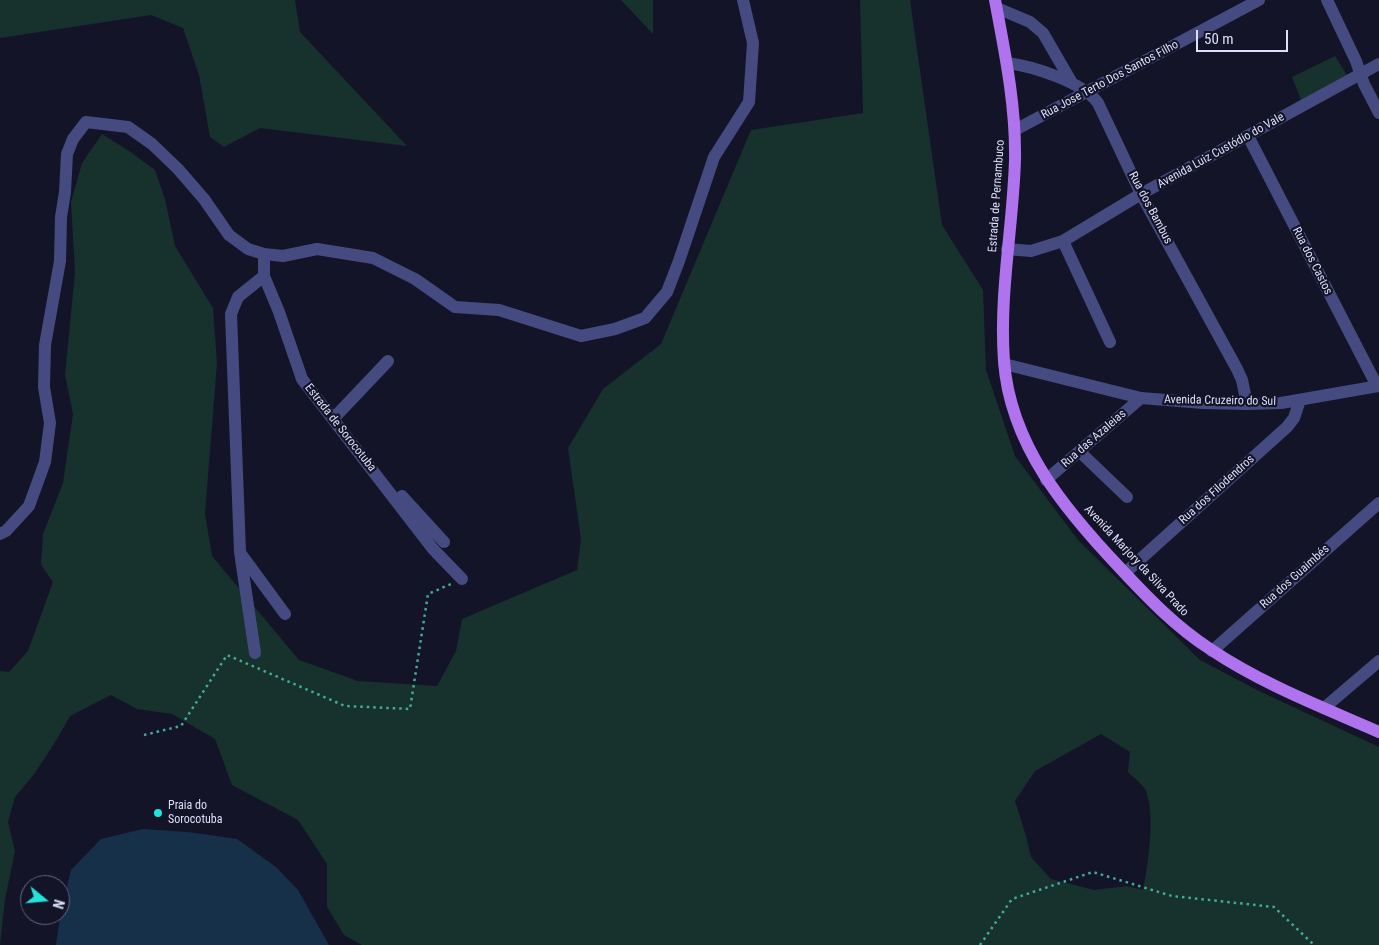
<!DOCTYPE html>
<meta charset="utf-8">
<style>
body{margin:0}
#map{position:relative;width:1379px;height:945px;overflow:hidden;background:#141428;font-family:"Roboto Condensed",sans-serif}
canvas{display:block}
.north{position:absolute;left:20px;top:875px;width:50px;height:50px;box-sizing:border-box;background:#141428;border:1px solid #65657c;border-radius:50%;rotate:107deg;font-size:14px;font-weight:700;line-height:20px;text-align:center;color:#dedffb}
.north::after{content:'';display:block;margin:auto;width:18px;height:22px;background:#22e3db;clip-path:polygon(50% 0,100% 100%,50% 72%,0 100%)}
.scale{position:absolute;left:1196px;top:30px;width:92px;height:22px;box-sizing:border-box;border:2px solid #dedffb;border-top:0;padding-left:6px;font-size:15px;line-height:18px;white-space:nowrap;color:#dedffb;-webkit-text-stroke:4px #141428;paint-order:stroke}
</style>
<div id="map">
<canvas width="1379" height="945"></canvas>
<div class="north">N</div>
<div class="scale">50 m</div>
</div>
<script>
const context = document.querySelector('canvas').getContext('2d');
context.lineJoin = 'round';
function paint(path, color) {
  context.fillStyle = color;
  context.fill(path, 'evenodd');
}
function stroke(path, color, width, dash) {
  context.strokeStyle = color;
  context.lineWidth = width;
  context.lineCap = dash ? 'butt' : 'round';
  context.setLineDash(dash || []);
  context.stroke(path);
}
function drawText(font, color, halo, rows, align = 'center') {
  context.font = font + ' "Roboto Condensed",sans-serif';
  context.lineWidth = 4.5;
  context.setLineDash([]);
  context.textBaseline = 'middle';
  context.strokeStyle = halo;
  context.fillStyle = color;
  for (const [text, x, y, turn = 0] of rows) {
    context.save();
    context.translate(x, y);
    context.rotate((+turn || 0) * Math.PI / 180);
    context.textAlign = isNaN(turn) ? turn : align;
    if (halo) context.strokeText(text, 0, 0);
    context.fillText(text, 0, 0);
    context.restore();
  }
}
const green = new Path2D(`
 M0,0H295L300,32L407,146L260,128L224,147L210,137L199,75L183,28L151,15L0,38Z
 M621,0H653V34Z
 M860,0H910L942,225L983,290L986,370L1015,456L1078,540L1200,660L1259,691L1379,747V945H362L344,935L327,907V864L298,820L232,785L215,739L172,714L137,709L111,695L70,716L57,739L35,773L15,797L8,822L15,851L5,899L0,945V671L9,672L28,651L53,582L41,565L43,534L63,483L73,414L65,375L75,272L71,202L82,163L102,134L129,151L155,170L165,199L175,246L213,308L217,363L205,514L212,556L299,660L358,681L437,686L456,651L462,619L577,570L581,539L568,448L603,389L661,344L751,130L863,113ZM1101,734L1130,752L1128,772C1133,777 1141,783 1145,789C1156,811 1148,866 1143,890L1127,886L1094,890L1051,879L1031,857L1026,836L1015,801L1035,771Z
 M1335,56L1350,80L1303,105L1292,77Z`);
const water = new Path2D(`
 M143,829L188,832L237,839L276,867L298,890L329,945H56L61,910L71,870L101,839Z`);
const path = new Path2D(`
 M144,735L181,726L227,655L345,706L410,709L428,594L451,584
 M980,945L1012,899L1093,872L1172,896L1274,907L1314,945`);
const minor = new Path2D(`
 M1327,0L1356,61L1364,84L1379,113
 M997,8L1030,22L1043,33L1072,83
 M1007,63C1032,66 1083,82 1098,103L1141,194L1237,369L1242,380L1247,404
 M1015,130L1259,0
 M1248,136L1377,386
 M1063,241L1110,342
 M1007,249L1031,251L1063,241L1141,194L1379,64
 M264,254V276L279,312L302,379L433,549L462,579
 M1004,364L1141,398L1203,403L1247,404L1281,403L1379,386
 M333,419L388,361
 M1080,452L1127,497
 M1046,480L1141,398
 M402,496L444,542
 M0,534L6,531L29,506L45,462L50,423L44,387L45,345L60,261L61,217L65,192L67,154L73,139L86,122L128,127L152,144L178,169L204,199L229,235L248,249L264,254L283,256L317,249L373,258L415,279L455,307L499,310L581,336L615,329L645,318L667,292L679,261L714,157L749,102L753,43L743,0
 M241,554L285,614
 M1125,573L1287,427L1294,418L1300,400
 M1212,651L1379,503
 M255,653L240,552L231,314L238,297L264,276
 M1324,708L1379,661`);
const major = new Path2D(`
 M995,0C1005,53 1016,106 1015,160C1013,227 999,294 1004,361C1010,445 1066,511 1121,569C1149,599 1176,627 1210,649C1262,684 1322,707 1379,732`);
const markers = [
 [158,813,5,"#22e3db"]
];
const streetNames = [
 ["Rua Jose Terto Dos Santos Filho",1110,80,-28],
 ["Avenida Luiz Custódio do Vale",1221,151,-29],
 ["Estrada de Pernambuco",997,196,-86],
 ["Rua dos Bambus",1150,208,62],
 ["Rua dos Castos",1312,261,63],
 ["Avenida Cruzeiro do Sul",1220,401,1],
 ["Estrada de Sorocotuba",340,428,52],
 ["Rua das Azaleias",1094,439,-41],
 ["Rua dos Filodendros",1217,490,-42],
 ["Avenida Marjory da Silva Prado",1136,561,47],
 ["Rua dos Guaimbés",1295,577,-42]
];
const poiNames = [
 ["Praia do",168,806],
 ["Sorocotuba",168,820]
];
paint(green, '#17312c');
paint(water, '#163049');
stroke(path, '#40ad97', 2.5, [2.5, 4]);
stroke(minor, '#454b81', 12);
stroke(major, '#ae73ed', 12);
for (const [x, y, r, color] of markers) {
  const dot = new Path2D();
  dot.arc(x, y, r, 0, 2 * Math.PI);
  context.fillStyle = color;
  context.fill(dot);
  stroke(dot, '#141428', 2);
}
drawText('12px', '#dedffb', '#141428', streetNames);
drawText('12px', '#dedffb', '#141428', poiNames, 'left');
</script>
